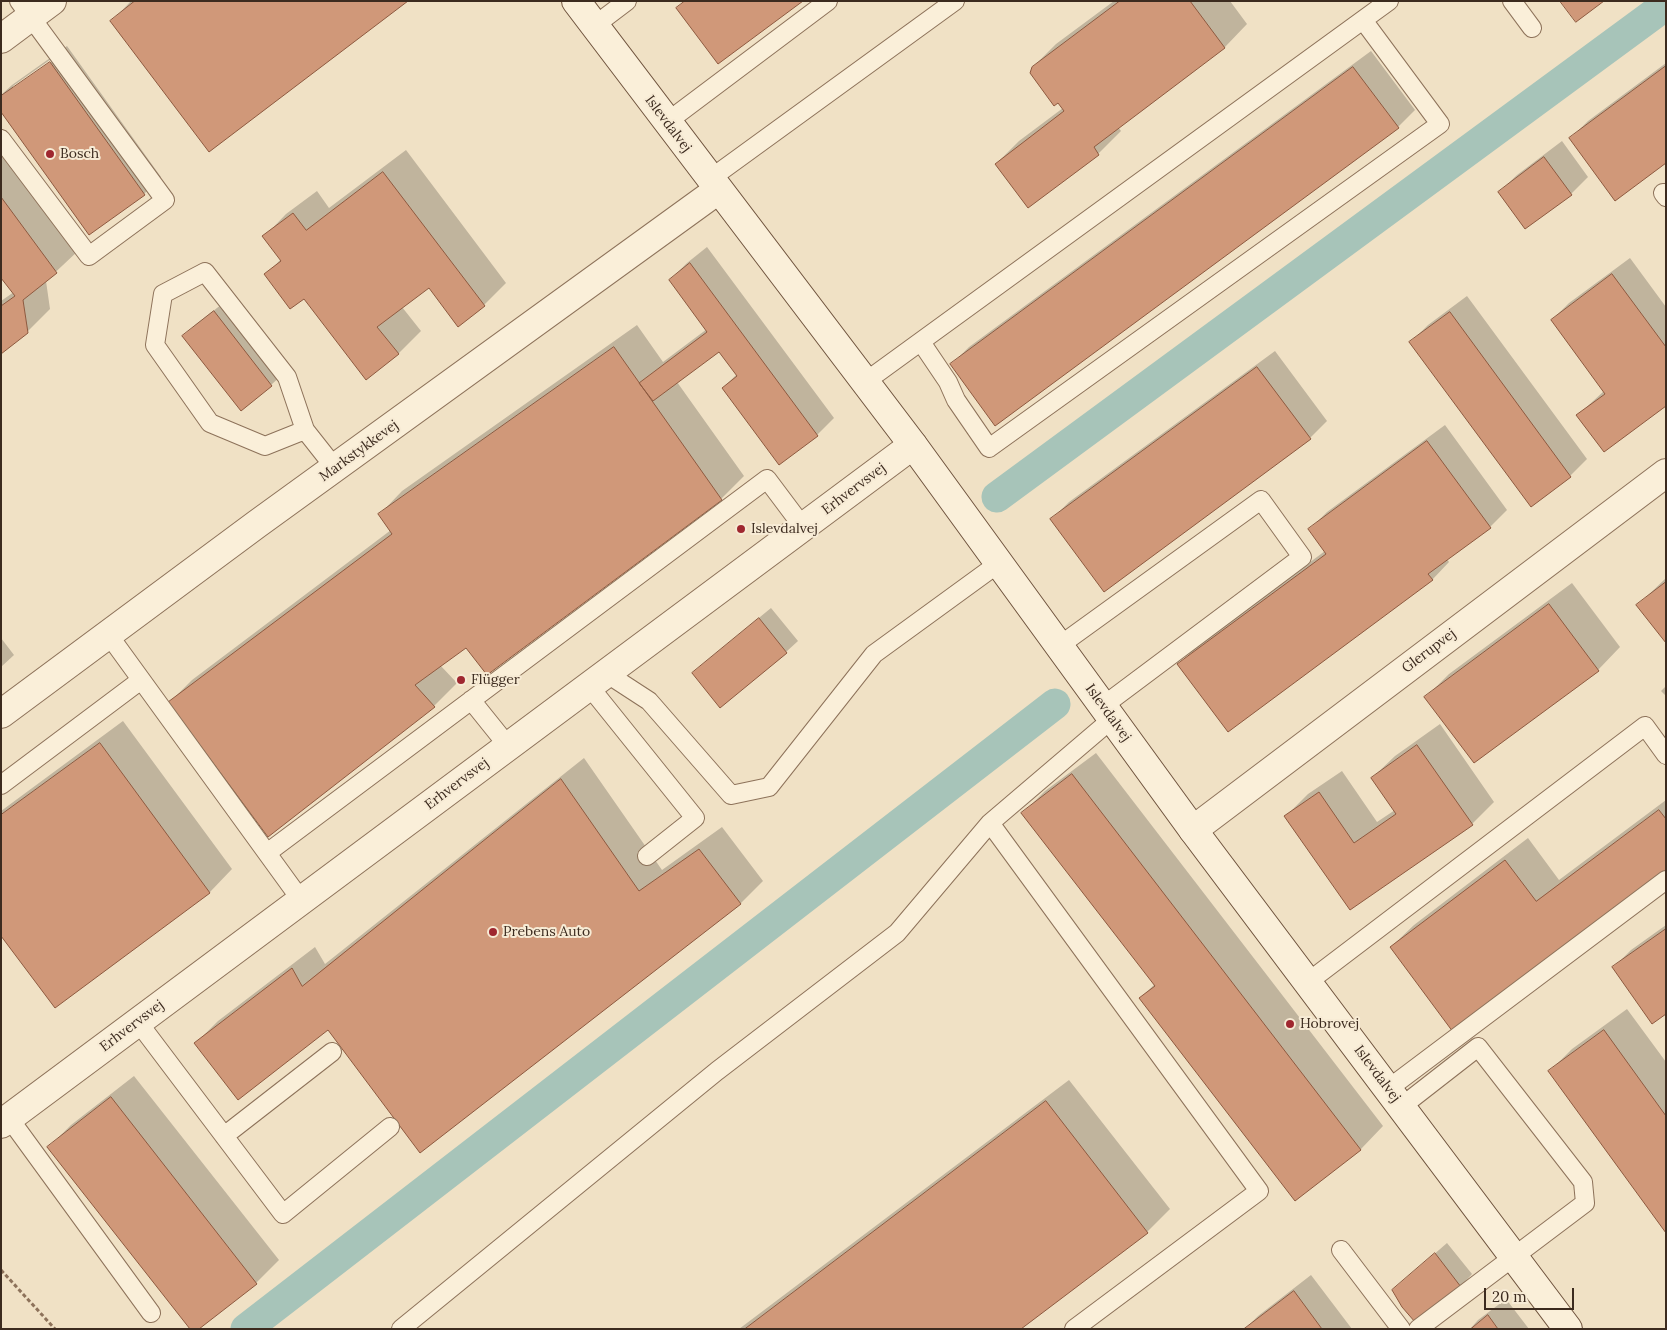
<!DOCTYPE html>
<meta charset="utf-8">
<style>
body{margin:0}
#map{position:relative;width:1667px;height:1330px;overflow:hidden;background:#f0e1c5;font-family:Lora,serif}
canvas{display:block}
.frame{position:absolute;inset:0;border:2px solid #3c2b1f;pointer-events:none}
.scale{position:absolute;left:1484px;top:1288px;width:90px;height:22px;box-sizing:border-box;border:2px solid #3c2b1f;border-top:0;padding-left:6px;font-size:15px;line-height:18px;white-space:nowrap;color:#3c2b1f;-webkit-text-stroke:4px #f7ebd5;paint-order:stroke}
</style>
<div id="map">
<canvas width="1667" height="1330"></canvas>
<div class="frame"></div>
<div class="scale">20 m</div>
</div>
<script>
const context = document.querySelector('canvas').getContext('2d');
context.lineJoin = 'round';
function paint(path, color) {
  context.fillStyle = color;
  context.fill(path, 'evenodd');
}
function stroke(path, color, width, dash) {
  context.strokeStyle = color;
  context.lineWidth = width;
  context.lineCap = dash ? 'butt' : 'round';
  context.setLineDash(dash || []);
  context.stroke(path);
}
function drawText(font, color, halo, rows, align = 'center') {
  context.font = font + ' Lora,serif';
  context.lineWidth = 4;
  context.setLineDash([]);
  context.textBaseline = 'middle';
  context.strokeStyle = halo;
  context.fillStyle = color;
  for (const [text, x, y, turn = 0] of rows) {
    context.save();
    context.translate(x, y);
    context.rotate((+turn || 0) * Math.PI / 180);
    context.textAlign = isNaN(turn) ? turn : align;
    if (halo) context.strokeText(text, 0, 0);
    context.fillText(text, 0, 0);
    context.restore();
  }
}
const shadow = new Path2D(`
 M131,1H406L112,21Z
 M1114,1H1230L1247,24L1225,47L1118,127L1121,131L1098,154L996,164L1019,141L1063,108L1033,67L1056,44Z
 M67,46L161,177L144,194L1,110V95L12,85ZM54,57L56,59L13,90V86Z
 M1371,51L1415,110L1398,127L952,364L969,347Z
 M1666,63V162L1571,138L1588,121Z
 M1562,141L1588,177L1571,194L1499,192L1517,175Z
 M1,144L79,250L46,281L50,309L27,332L1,352V301L14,292L1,276Z
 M406,150L506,283L484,305L429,286L402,307L421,331L398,354L266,275L281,259L264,237L286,214L317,191L329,208Z
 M707,247L834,418L817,435L723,388L737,374L719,350L677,382L744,476L721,499L466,646L440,665L457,683L434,706L268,835L170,702L192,680L391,530L380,514L402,491L637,325L663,362L707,329L670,280L687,263Z
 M1630,258L1666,307V404L1578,415L1604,391L1552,320L1569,303Z
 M1467,296L1587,459L1570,476L1531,505L1411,342L1428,325Z
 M226,301L283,374L271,385L184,336L195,325Z
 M1275,351L1327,421L1310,438L1052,519L1069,502Z
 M1445,425L1507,510L1490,527L1447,559L1449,562L1432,580L1179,664L1196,647L1325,551L1310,529L1327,512Z
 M1666,578V640L1638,605Z
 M1572,583L1620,647L1598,670L1426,697L1449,674Z
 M771,608L798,641L786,652L693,673L705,662Z
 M1,638L14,655L1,667Z
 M1666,686V696L1661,691Z
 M123,721L232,869L210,892L55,1006L1,934V811Z
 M1440,724L1494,802L1472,824L1350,909L1286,816L1308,794L1342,771L1377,822L1395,810L1372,778L1395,756Z
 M1096,753L1383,1126L1361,1149L1295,1199L1140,998L1155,984L1023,813L1045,791Z
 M584,758L662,870L722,827L763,881L740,904L328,1028L196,1043L218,1021L315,947L325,964Z
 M1666,800V872L1391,947L1414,925L1528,838L1559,880Z
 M1666,925V1013L1614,967L1631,950Z
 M1627,1009L1666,1062V1231L1550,1071L1572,1049Z
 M134,1076L279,1260L256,1283L197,1329L49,1147L71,1125Z
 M1069,1080L1170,1209L1147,1232L1019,1329H739Z
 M1447,1243L1472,1274L1461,1286L1415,1320L1393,1290Z
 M1311,1275L1352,1329H1245L1258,1316Z
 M1506,1299L1529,1329H1470L1478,1320Z`);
const canal = new Path2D(`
 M997,497L1666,5
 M246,1329L1055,704`);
const building = new Path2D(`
 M135,1H408L209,152L110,21Z
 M685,1H803L718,64L676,8Z
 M1120,1H1190L1225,48L1094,147L1099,155L1028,208L995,164L1064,111L1058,103L1054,106L1030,73L1032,67Z
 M1560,1H1604L1576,22Z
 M50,62L145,195L89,235L1,112V96Z
 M1666,66V163L1615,201L1569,138Z
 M1353,67L1399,128L995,426L950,364Z
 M1544,157L1572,195L1525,229L1498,192Z
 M383,172L485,306L458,327L429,288L377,327L399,354L366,380L304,299L290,309L264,274L281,261L262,236L293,213L306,230Z
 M1,197L57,273L23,300L28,333L1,354V306L15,296L1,278Z
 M690,263L818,436L779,465L722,388L737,376L719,352L653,401L639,383L707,332L669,280Z
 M1612,274L1666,347V406L1604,452L1576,415L1605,394L1551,320Z
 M214,311L272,386L241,411L182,336Z
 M1450,312L1571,477L1531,507L1409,342Z
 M614,347L722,500L487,675L466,648L415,685L435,707L268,837L168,702L392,534L378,514Z
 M1257,367L1311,439L1104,592L1050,519Z
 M1427,441L1491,528L1428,574L1433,580L1228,732L1177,664L1326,554L1308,529Z
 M1666,582V643L1636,605Z
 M1549,604L1599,671L1474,763L1424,697Z
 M759,618L787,653L720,708L692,673Z
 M100,743L210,893L55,1008L1,936V815Z
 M1417,745L1473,825L1350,910L1284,816L1319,792L1354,843L1396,814L1371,778Z
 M1072,774L1361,1150L1295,1201L1139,998L1155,986L1021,813Z
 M561,779L639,891L699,849L741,904L420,1153L328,1030L238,1100L194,1043L292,968L302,986Z
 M1659,810L1666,819V873L1453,1032L1390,947L1505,860L1536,901Z
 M1666,929V1014L1652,1024L1612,967Z
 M1604,1030L1666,1116V1233L1548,1071Z
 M111,1097L257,1284L199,1329H190L47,1147Z
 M1046,1101L1148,1233L1021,1329H745Z
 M1435,1253L1461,1287L1415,1322L1402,1307L1392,1290Z
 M1294,1291L1322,1329H1244Z
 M1488,1315L1498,1329H1471Z`);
const path = new Path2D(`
 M1,1270L55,1329`);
const lane = new Path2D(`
 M1512,1L1532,28
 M594,26L627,1
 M667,122L828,1
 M1,139L89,256L165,200L19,1
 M710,179L955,1
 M1663,193L1666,197
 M921,342L948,382L956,400L989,448L1440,124L1363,20
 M865,382L1389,1
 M305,430L265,446L210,423L155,345L163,294L205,272L287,377L305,430L335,468
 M108,634L301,900
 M1059,646L1261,500L1302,557L1103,706
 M606,673L649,701L731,795L769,787L874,654L999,563
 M589,686L695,818L647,856
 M471,700L508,746
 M1,785L141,680
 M990,823L1259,1191L1074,1329
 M267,853L767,479L803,527
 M1308,982L1645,726L1666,755
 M138,1022L283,1214L390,1127
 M1388,1089L1666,880
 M1401,1107L1478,1047L1583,1182L1585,1203L1418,1329
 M9,1118L151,1313
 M224,1136L332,1052
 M1341,1250L1401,1329
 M401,1329L717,1071L897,933L990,823L1112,719`);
const street = new Path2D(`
 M1,39L52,1
 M1,714L257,524L718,190
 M1193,830L1666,473
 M1,1124L913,445`);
const secondary = new Path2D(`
 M576,1L913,445L1193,830L1568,1329`);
const markers = [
 [50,154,5,"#9f272f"],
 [741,529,5,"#9f272f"],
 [461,680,5,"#9f272f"],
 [493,932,5,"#9f272f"],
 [1290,1024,5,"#9f272f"]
];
const streetNames = [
 ["Islevdalvej",668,124,53],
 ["Markstykkevej",359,451,-36],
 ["Erhvervsvej",854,489,-37],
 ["Glerupvej",1429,651,-37],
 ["Islevdalvej",1108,713,54],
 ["Erhvervsvej",457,784,-37],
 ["Erhvervsvej",132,1026,-37],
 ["Islevdalvej",1377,1074,53]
];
const poiNames = [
 ["Bosch",60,154],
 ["Islevdalvej",751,529],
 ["Flügger",471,680],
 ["Prebens Auto",503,932],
 ["Hobrovej",1300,1024]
];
paint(shadow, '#0003');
stroke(canal, '#a7c4b9', 31);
paint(building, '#d09879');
stroke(building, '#8d593f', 1);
stroke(lane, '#8d725a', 20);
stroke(street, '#8d725a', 30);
stroke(secondary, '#6f533d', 30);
stroke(path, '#8d725a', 3, [4, 2.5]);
stroke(lane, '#faefd9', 18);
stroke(street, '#faefd9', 28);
stroke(secondary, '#faefd9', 28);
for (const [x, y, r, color] of markers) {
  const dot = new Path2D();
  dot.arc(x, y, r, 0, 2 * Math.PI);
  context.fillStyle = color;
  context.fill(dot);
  stroke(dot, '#f7ebd5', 2);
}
drawText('14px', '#3c2b1f', '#f7ebd5', streetNames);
drawText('14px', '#3c2b1f', '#f7ebd5', poiNames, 'left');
</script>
